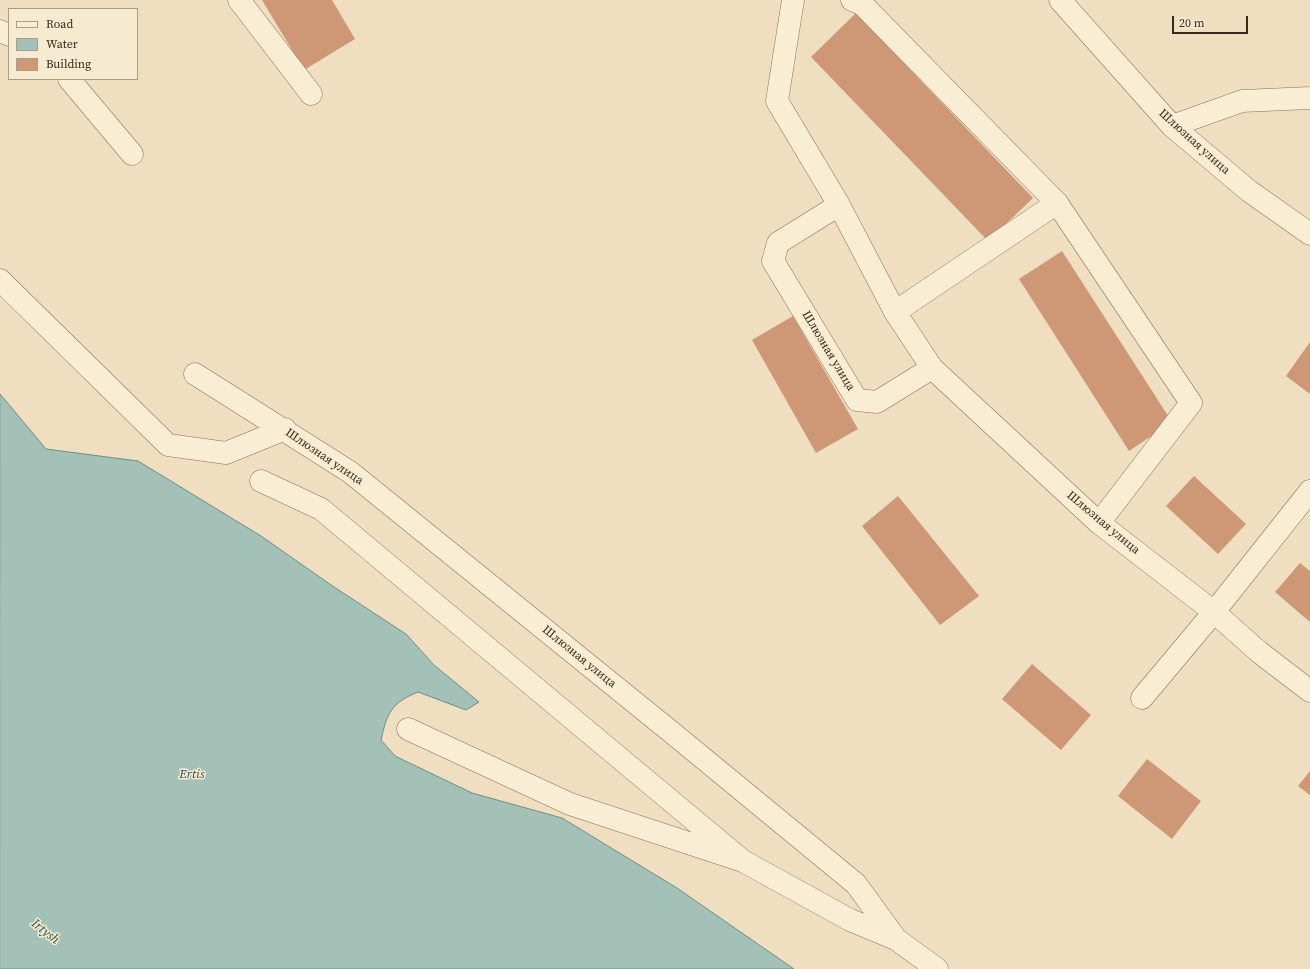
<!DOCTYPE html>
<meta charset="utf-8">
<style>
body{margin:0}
#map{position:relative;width:1310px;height:969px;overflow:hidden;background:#efdfc0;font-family:"Source Serif 4",serif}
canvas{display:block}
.legend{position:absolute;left:8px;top:8px;width:130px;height:72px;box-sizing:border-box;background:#f6ead0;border:1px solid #aa9d88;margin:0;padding:5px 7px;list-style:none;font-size:12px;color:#37291c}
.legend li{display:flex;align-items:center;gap:8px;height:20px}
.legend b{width:20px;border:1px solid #aa9d88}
.scale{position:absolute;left:1172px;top:16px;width:76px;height:18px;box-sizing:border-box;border:2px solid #37291c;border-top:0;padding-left:5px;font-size:12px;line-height:14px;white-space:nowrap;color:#37291c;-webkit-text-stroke:3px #f6ead0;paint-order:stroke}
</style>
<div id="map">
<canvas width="1310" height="969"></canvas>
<ul class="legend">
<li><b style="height:5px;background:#f9edd3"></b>Road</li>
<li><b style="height:11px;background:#a3c1b7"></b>Water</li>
<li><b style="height:11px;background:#ce9775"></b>Building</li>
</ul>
<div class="scale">20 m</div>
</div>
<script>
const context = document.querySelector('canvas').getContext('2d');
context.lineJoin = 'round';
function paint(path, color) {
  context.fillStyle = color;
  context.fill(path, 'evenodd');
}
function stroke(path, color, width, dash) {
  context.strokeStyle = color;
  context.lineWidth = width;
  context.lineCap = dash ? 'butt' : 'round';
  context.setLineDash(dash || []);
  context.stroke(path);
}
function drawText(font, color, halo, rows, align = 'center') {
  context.font = font + ' "Source Serif 4",serif';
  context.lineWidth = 3;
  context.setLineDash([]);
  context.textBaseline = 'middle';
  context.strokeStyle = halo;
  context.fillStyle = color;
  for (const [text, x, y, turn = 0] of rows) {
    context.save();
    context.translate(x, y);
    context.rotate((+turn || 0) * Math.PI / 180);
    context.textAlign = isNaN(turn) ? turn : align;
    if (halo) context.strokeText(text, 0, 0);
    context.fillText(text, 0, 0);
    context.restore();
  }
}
const water = new Path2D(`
 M0,394L46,449L138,461L261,536L334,587L406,634L434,665L479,702L466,710L418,692C391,703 387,713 381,740L395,756L472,793L562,818L677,888L794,969H0Z`);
const building = new Path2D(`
 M262,0H332L355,39L304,70Z
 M856,13L1033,198L988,241L811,57Z
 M1062,251L1172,422L1129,451L1019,279Z
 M793,316L858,429L816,453L752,340Z
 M1310,342V394L1286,376Z
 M1194,476L1246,524L1218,554L1166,506Z
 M898,496L979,596L940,625L862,526Z
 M1300,563L1310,571V622L1275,592Z
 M1032,664L1091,715L1061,750L1002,699Z
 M1147,759L1201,801L1172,839L1118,796Z
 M1310,771V795L1298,786Z`);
const minor = new Path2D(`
 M239,0L311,94
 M793,0L777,101L839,205L778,243L773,261L857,400L877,402L932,368L1099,523L1214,612L1259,652L1310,691
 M852,0L862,4L1057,203L1191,403L1099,523
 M1060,0L1172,126L1249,191L1310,234
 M0,31L9,35
 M69,79L132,154
 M1172,126L1242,101L1310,98
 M839,205L895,312L932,368
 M0,280L168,445L226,453L285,429
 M895,312L1057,203
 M195,374L350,472L670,731L856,884L896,939L937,969
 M261,481L321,509L743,861
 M1142,698L1214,612L1310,491
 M408,729L570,804L743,861L850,920L896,939`);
const streetNames = [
 ["Шлюзная улица",1194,142,42],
 ["Шлюзная улица",828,351,59],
 ["Шлюзная улица",324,457,34],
 ["Шлюзная улица",1103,523,40],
 ["Шлюзная улица",579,657,39]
];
const waterNames = [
 ["Ertis",192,775],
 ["Irtysh",45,932,39]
];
paint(water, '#a3c1b7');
stroke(water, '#6a8f84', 1);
paint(building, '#ce9775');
stroke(minor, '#887058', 23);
stroke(minor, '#f9edd3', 22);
drawText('12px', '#37291c', '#f6ead0', streetNames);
drawText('italic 13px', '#2b5753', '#f6ead0', waterNames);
</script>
